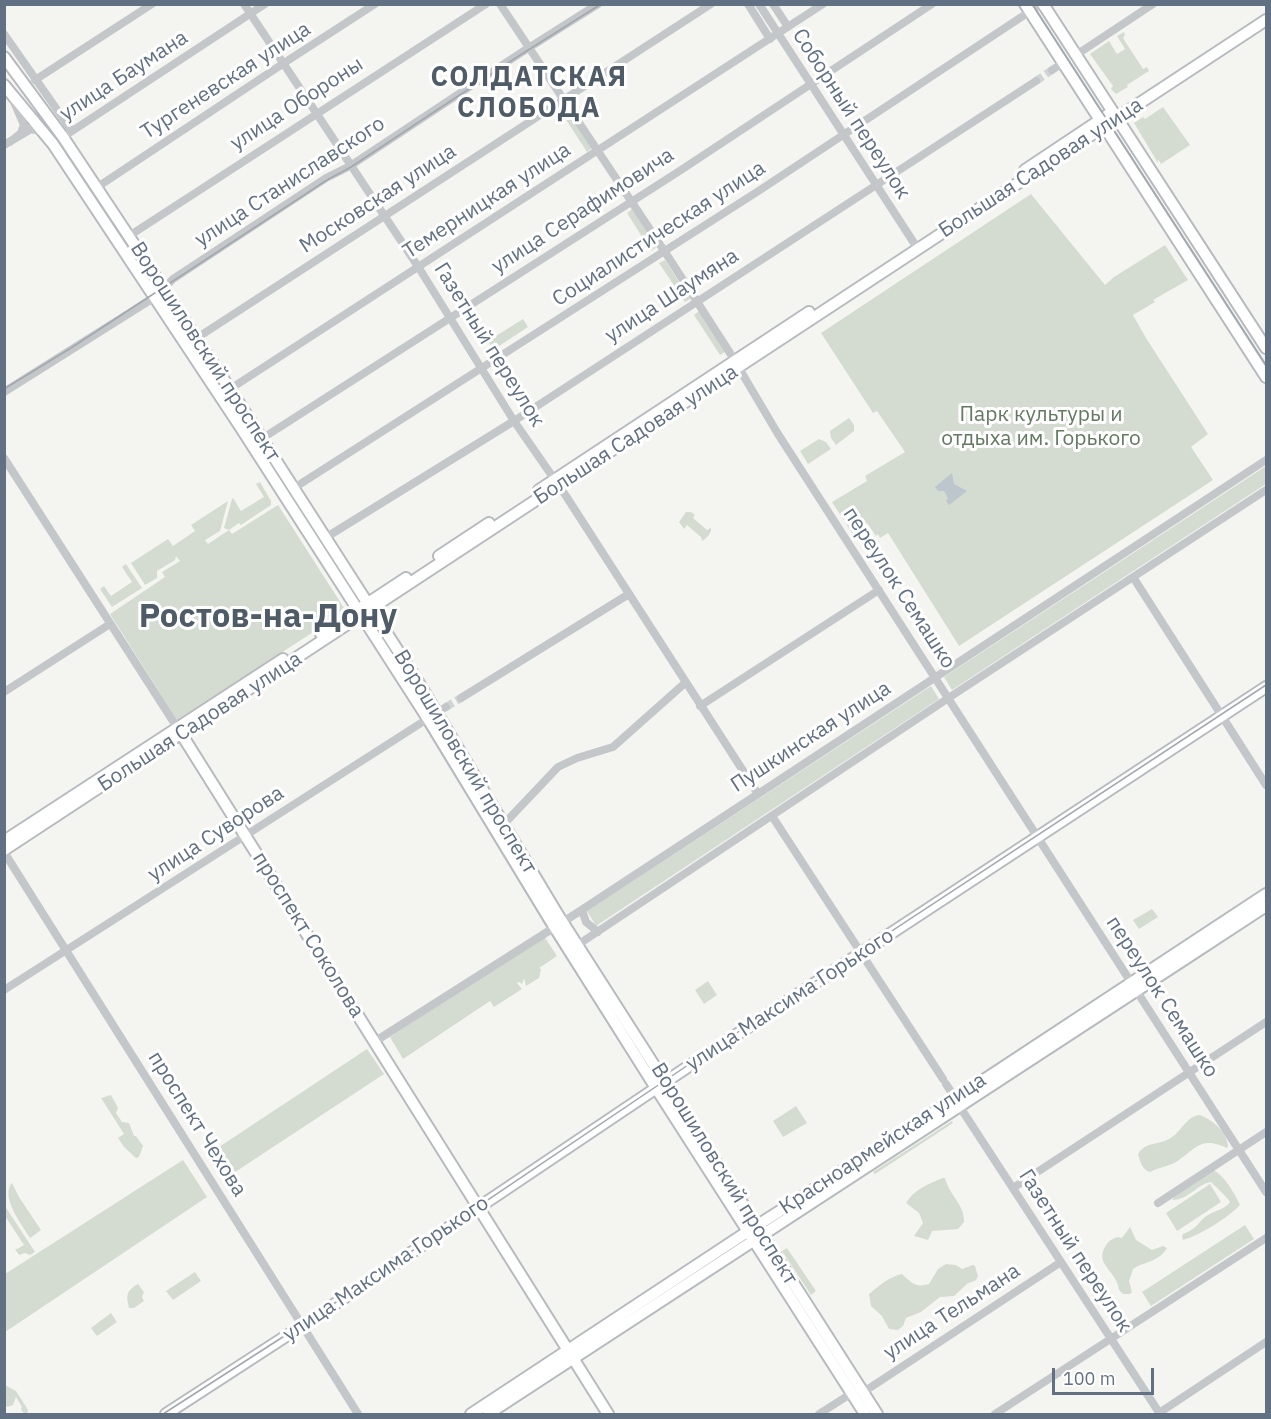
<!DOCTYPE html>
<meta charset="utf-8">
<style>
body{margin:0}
#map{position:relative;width:1271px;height:1419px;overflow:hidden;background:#f4f5f0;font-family:"IBM Plex Sans",sans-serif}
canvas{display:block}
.frame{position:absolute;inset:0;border:6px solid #617183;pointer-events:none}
.scale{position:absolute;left:1052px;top:1368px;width:102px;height:27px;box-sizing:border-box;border:3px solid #617183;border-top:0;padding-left:8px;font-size:18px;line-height:21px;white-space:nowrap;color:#617183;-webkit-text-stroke:4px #fff;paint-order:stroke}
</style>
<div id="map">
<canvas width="1271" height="1419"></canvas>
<div class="frame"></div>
<div class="scale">100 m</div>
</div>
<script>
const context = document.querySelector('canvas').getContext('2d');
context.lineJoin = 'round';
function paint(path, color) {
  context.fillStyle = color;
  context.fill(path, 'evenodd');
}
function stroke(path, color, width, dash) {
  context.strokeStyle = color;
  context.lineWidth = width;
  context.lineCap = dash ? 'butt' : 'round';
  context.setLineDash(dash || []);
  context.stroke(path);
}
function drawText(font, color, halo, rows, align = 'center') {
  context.font = font + ' "IBM Plex Sans",sans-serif';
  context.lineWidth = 6;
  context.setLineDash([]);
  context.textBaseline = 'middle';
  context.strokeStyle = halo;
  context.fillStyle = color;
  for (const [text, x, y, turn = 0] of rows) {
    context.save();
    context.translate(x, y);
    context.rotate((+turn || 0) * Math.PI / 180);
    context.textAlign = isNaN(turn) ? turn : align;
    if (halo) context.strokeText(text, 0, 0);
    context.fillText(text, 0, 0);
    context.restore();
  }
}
const green = new Path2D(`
 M1124,32L1125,35L1123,38L1143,69L1147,67L1149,71L1127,85L1128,87L1116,94L1111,89L1113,86L1090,54L1109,41L1117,54L1125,49L1117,36Z
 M1163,107L1190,145L1161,164L1158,159V163L1134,123L1143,117L1145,119Z
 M568,111L592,148L587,152L563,115Z
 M1031,194L1105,285L1114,277L1165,245L1188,280L1153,300L1155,302L1133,315L1146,338L1208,434L1191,447L1213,480L959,646L888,533L880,538L878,534L876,536L867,523L852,533L832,502L867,481L865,476L905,452L877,411L873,413L821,333Z
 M632,209L657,247L651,251L627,213Z
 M665,260L690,299L685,302L659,263Z
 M699,311L725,352L720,355L694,315Z
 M523,319L528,327L493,350L488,341Z
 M849,418L854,425V431L836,445L831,438L830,431Z
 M819,439L826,442L831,449L808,464L800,451Z
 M1266,466V484L952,690L944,677Z
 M260,482L271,501V505L241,525L239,523L229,530L232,534L278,505L346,611L177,720L110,614L165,577L162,572L180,561L176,556L175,560L157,571V578L145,585L131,563L168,539L173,546L195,531L191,525L228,501L220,531L205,540L208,544L229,530L224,528L232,499L233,498L241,511L264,497L256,484Z
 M686,512H691L695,515L693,518L707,530L711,528C712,533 706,539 702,541L701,537L687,525L684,529L679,522Z
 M126,564L142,588L112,607L100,589L104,586L111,596L132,582L122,567Z
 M931,686L939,699L596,926L587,911Z
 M1152,909L1158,917L1139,929L1133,920Z
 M544,936L557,956L539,968L541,969L539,978L526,986L524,978L522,984L519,982L517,983L522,989L494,1007L490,1001L403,1059L390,1037Z
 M708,981L717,995L704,1004L695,990Z
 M367,1049L384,1074L223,1180L207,1155Z
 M111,1095L118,1108L116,1113L122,1122L129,1123L134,1136H136L143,1146L139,1157L136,1158L124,1147L118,1138L124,1134L101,1098Z
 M796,1106L807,1123L783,1137L773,1121Z
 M1200,1115C1213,1120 1227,1132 1228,1146L1227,1148C1198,1134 1195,1152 1172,1164C1165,1167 1157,1168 1150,1172C1142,1170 1140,1161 1138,1154C1145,1142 1158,1145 1169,1139C1181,1133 1186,1116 1200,1115Z
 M952,1121L953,1123L875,1174L873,1172Z
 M183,1160L207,1197L5,1332V1274Z
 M1213,1170C1224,1175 1235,1194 1240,1205C1229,1217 1199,1236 1183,1240L1182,1237L1183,1234C1199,1228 1197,1222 1208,1215C1216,1210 1224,1210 1230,1202C1229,1199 1214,1185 1211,1182C1197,1184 1189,1200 1172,1200L1175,1196Z
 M943,1178H945C949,1195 965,1205 964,1222L958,1229L932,1231L928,1240L914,1236L923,1223L919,1213L906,1203C913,1190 930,1183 943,1178Z
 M12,1183L19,1197L41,1230L30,1238C21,1224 0,1196 12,1183Z
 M1210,1184L1221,1202L1177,1231L1166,1213Z
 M5,1206L35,1252L30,1255L25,1253L19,1255L15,1249H17L24,1245L5,1216Z
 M1245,1225L1254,1239L1151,1306L1142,1292Z
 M1130,1227L1136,1240L1152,1250L1163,1246L1167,1248C1160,1261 1144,1262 1133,1269L1129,1281L1132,1292L1130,1294H1123L1119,1290C1118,1273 1096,1265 1104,1249C1107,1242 1111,1239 1118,1237L1122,1238Z
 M787,1248L816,1291L811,1295L782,1251Z
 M946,1264L956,1265L962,1269L973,1265L975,1266L978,1276L976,1280L967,1284L954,1296L940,1297L921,1312L906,1318L903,1326L898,1330L889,1329L882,1316L871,1306L869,1294C880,1285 889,1277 902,1274C912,1283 915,1288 929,1284L938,1269Z
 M195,1272L201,1281L173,1300L166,1291Z
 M138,1284L144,1292L142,1297L144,1301L134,1308H129C126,1295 126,1291 138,1284Z
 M111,1313L117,1322L97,1336L91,1328Z
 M5,1385L16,1391L28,1410L27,1414H24L21,1409L22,1407L16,1397L13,1405L7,1407L5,1404Z`);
const water = new Path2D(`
 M952,473L954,484L967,491L949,505L946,501L948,498L944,491H938L935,487Z`);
const minorTunnel = new Path2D(`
 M1036,81L1052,70
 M446,707L461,698`);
const minor = new Path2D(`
 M244,4L419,268L514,421L566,496L758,794
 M500,4L667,255L730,353L778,434L1266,1192
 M748,4L770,39
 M759,4L914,243
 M773,4L788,27
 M4,34L72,131
 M1076,55L1153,4
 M1052,70L1063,63
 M35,80L152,4
 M63,137L265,4
 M10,142L21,133L24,125L13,100
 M4,145L31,129L44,132
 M96,188L284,63L375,4
 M129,236L486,4
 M186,345L711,4
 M230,389L823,4
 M4,392L155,297L173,279L326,178L350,166L519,54L598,4
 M252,445L681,170L932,4
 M4,458L180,732
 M294,488L760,190L1041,4
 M325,538L514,421L1036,81
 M1133,577L1266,785
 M4,692L110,624
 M461,698L629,594
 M700,706L879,590
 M772,816L943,1079
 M503,825L558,767L577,758L613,747L685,683
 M4,852L358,1414
 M582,910L586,922L598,932
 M573,948L956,693L1266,490
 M4,990L446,707
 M374,1042L577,913L1266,460
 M946,1084L955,1098
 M960,1107L1160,1414
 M1013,1188L1266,1022
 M1158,1203L1266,1132
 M862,1393L1061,1262
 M1159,1413L1266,1342
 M819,1414L852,1393
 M995,1414L1266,1238`);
const major = new Path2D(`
 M1025,4L1266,377
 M1043,4L1266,348
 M4,57L63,137L230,389L420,685L558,915L877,1414
 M4,85L53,144L241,428L428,719L550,920L656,1088L865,1414
 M1025,170L1112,112
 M539,490L809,312
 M439,556L489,523
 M321,634L406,578
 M182,735L608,1414
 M4,841L283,659
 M4,850L1266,20
 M166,1414L317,1316L698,1060L1266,687
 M471,1414L747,1232L961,1095L1266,894
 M488,1414C746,1243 1007,1076 1266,906`);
const tram = new Path2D(`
 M1032,4L1266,365
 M4,389L71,348L327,180L351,167L514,59L601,4
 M163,1414L317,1315L697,1059L1266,685`);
const streetNames = [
 ["улица Баумана",124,76,-33],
 ["Тургеневская улица",226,81,-33],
 ["улица Обороны",297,104,-33],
 ["Соборный переулок",851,114,57],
 ["Большая Садовая улица",1041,168,-33],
 ["улица Станиславского",290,182,-33],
 ["Московская улица",378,199,-33],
 ["Темерницкая улица",487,201,-33],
 ["улица Серафимовича",583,211,-33],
 ["Социалистическая улица",659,234,-33],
 ["улица Шаумяна",672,296,-33],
 ["Газетный переулок",489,345,58],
 ["Ворошиловский проспект",205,352,57],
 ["Большая Садовая улица",636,435,-33],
 ["переулок Семашко",899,588,57],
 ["Большая Садовая улица",200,722,-33],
 ["Пушкинская улица",811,737,-33],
 ["Ворошиловский проспект",465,762,59],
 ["улица Суворова",216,834,-33],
 ["проспект Соколова",308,935,58],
 ["переулок Семашко",1162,997,57],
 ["улица Максима Горького",790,1000,-33],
 ["проспект Чехова",197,1124,58],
 ["Красноармейская улица",883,1144,-33],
 ["Ворошиловский проспект",724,1174,58],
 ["Газетный переулок",1075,1251,57],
 ["улица Максима Горького",386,1269,-34],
 ["улица Тельмана",952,1312,-33]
];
const parkNames = [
 ["Парк культуры и",1041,415],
 ["отдыха им. Горького",1041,439]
];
const districtNames = [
 ["СОЛДАТСКАЯ",529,78],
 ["СЛОБОДА",529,109]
];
const townNames = [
 ["Ростов-на-Дону",268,617]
];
paint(green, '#d4dcd1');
paint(water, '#bcc6cc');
stroke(minorTunnel, '#cfd4d5', 8, [8, 4]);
stroke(major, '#b6babe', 14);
stroke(minor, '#c3c7ca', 8);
stroke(major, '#fff', 10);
stroke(tram, '#a3a8af', 1.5);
drawText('21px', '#617183', '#fff', streetNames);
drawText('21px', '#637a61', '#fff', parkNames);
context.letterSpacing = '1.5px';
drawText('bold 27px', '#505b68', '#fff', districtNames);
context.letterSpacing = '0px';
drawText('bold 33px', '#505b68', '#fff', townNames);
</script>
